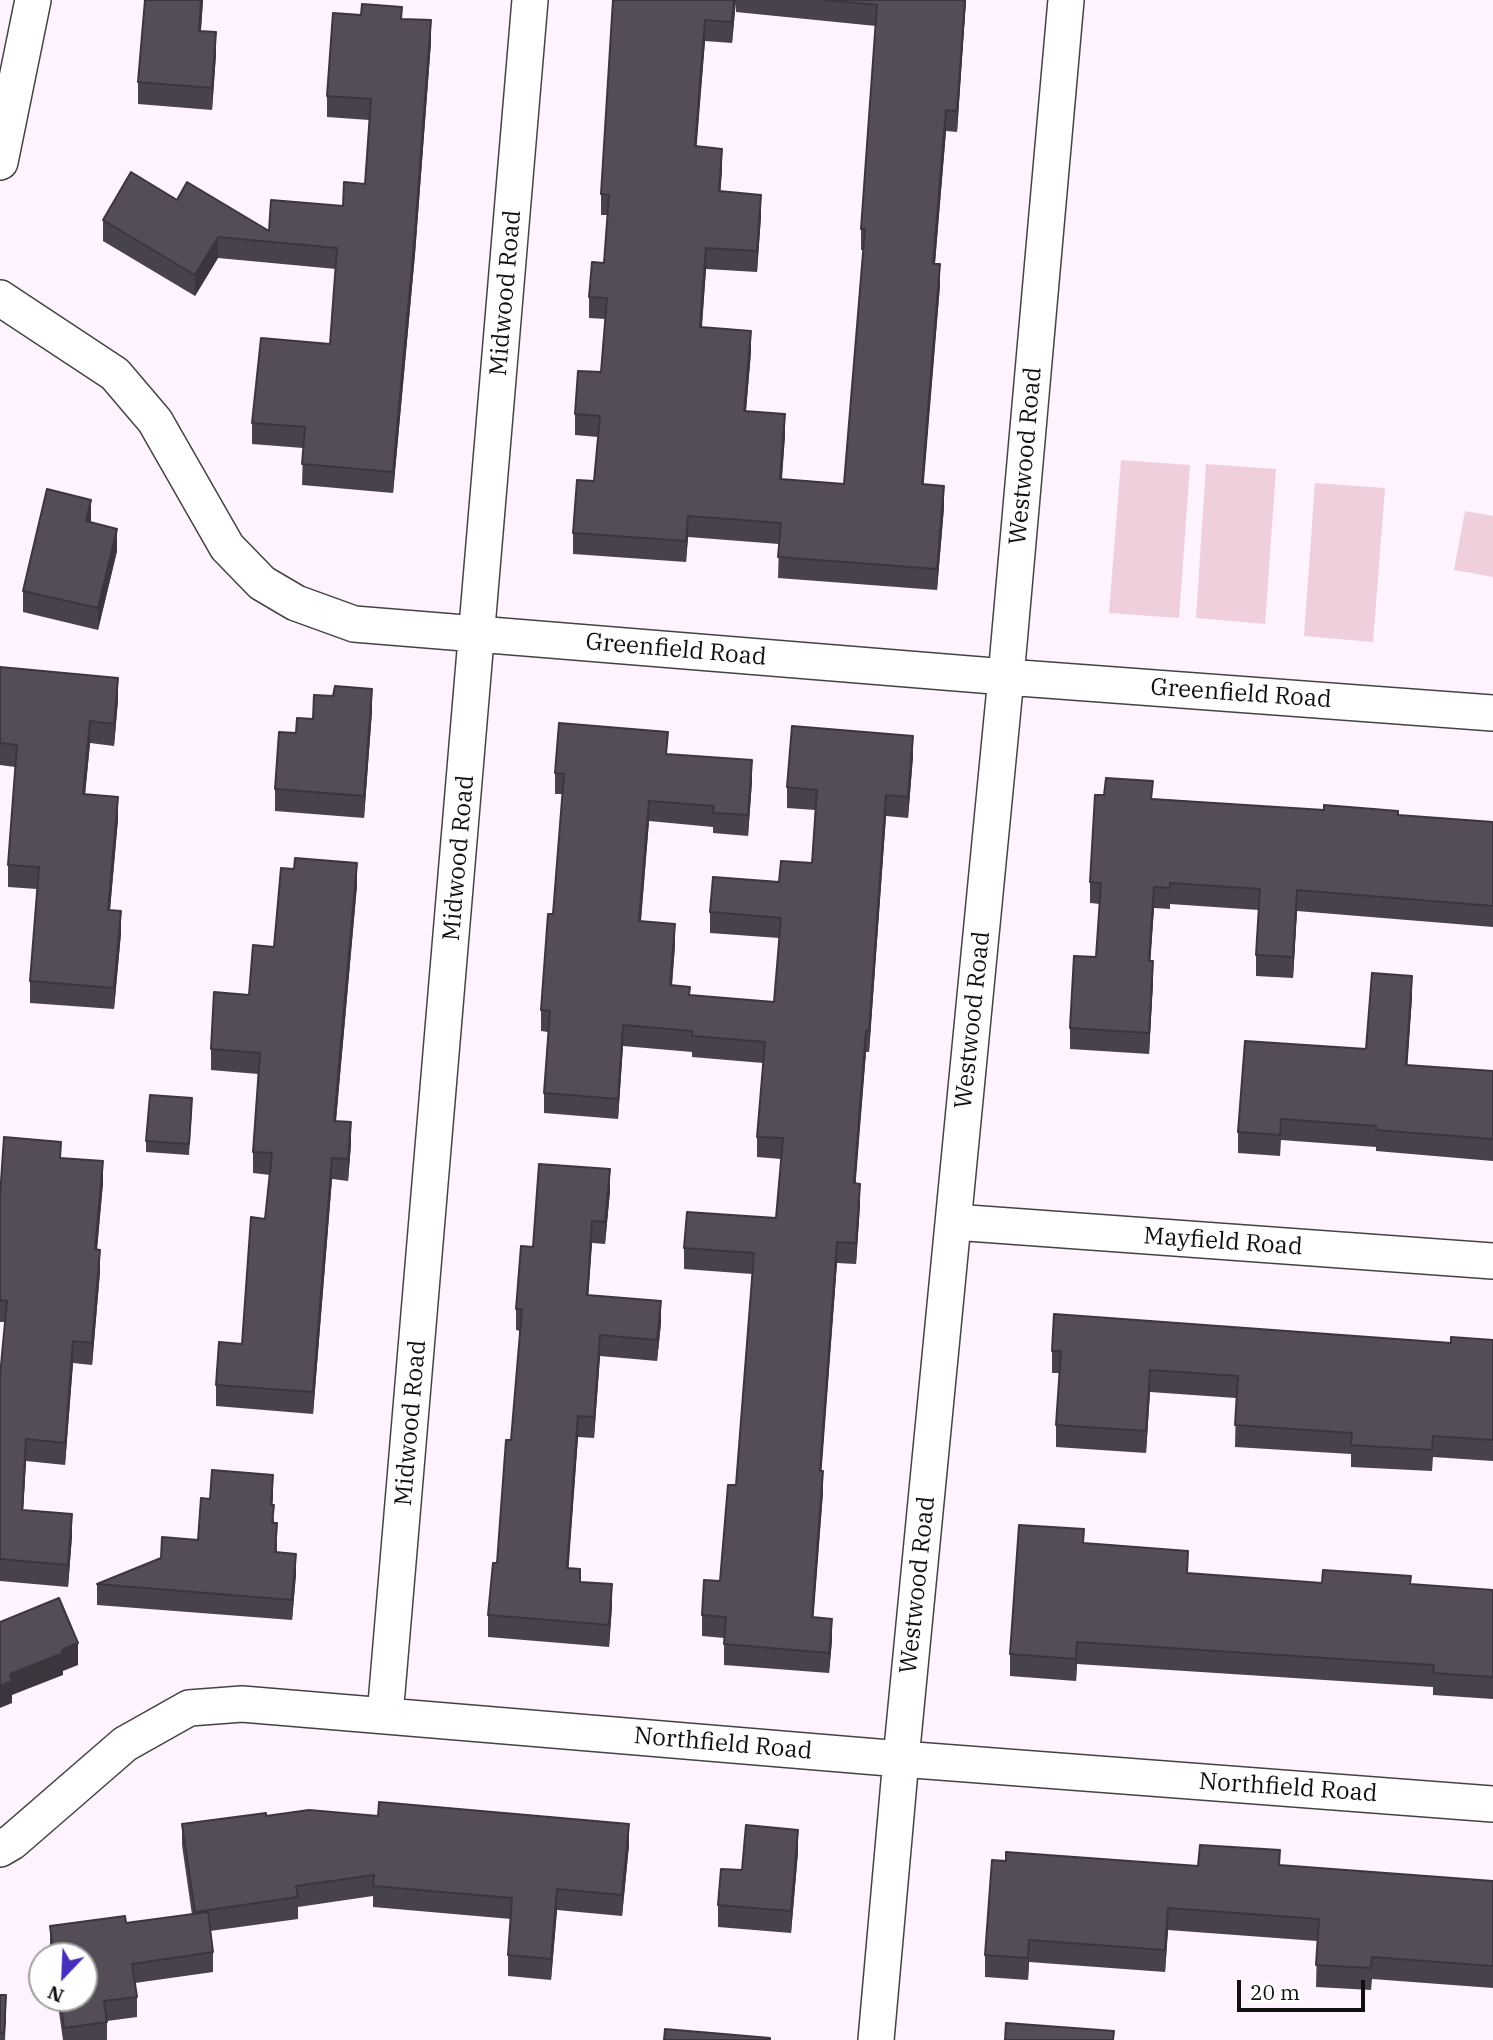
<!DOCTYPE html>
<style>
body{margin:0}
#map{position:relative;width:1493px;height:2040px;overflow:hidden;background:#fef3fe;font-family:"IBM Plex Serif",serif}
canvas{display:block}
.north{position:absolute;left:28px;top:1942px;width:70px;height:70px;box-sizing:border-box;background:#fff;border:2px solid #9f9f9f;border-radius:50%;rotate:203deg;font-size:19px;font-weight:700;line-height:28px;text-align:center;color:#101010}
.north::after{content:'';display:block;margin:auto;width:24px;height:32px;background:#462eba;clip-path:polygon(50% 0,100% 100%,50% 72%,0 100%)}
.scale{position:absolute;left:1237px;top:1980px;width:128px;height:32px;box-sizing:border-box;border:4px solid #101010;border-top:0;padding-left:9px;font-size:21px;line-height:24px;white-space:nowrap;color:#101010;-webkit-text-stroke:5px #fff;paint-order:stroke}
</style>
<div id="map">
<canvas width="1493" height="2040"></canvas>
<div class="north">N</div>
<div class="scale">20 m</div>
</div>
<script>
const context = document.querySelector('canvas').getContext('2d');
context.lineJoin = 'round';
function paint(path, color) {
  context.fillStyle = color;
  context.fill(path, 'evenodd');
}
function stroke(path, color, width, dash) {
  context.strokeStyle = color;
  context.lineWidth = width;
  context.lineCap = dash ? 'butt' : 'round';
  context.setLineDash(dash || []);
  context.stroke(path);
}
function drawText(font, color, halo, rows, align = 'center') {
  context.font = font + ' "IBM Plex Serif",serif';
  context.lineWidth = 7;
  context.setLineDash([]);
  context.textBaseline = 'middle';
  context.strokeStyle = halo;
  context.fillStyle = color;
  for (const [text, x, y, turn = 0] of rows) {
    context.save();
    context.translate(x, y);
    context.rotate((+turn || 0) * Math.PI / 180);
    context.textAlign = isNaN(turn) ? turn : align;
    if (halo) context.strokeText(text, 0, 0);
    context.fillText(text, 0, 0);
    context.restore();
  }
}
const pitch = new Path2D(`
 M1121,460L1190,465L1179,618L1109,613Z
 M1206,464L1276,469L1265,624L1196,618Z
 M1315,483L1385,488L1373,642L1304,636Z
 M1465,511L1493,516V577L1454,570Z`);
const street = new Path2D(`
 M0,162L33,0
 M0,298L115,374L155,421L227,547L262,583L296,603L354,624L1006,677L1493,713
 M954,1222L1493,1261
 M385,1716L530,0
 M0,1849L12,1842L125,1744L189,1708L242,1704L901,1759L1493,1804
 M876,2040L901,1759L1006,677L1066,0`);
const wall = new Path2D(`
 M145,0H203L201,31L216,54L212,110L138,104V82Z
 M613,0H736L732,43L705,41L696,147L722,170L720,191L761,216L757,272L706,269L702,327L751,352L746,412L785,435L782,479L844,484L863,250H861V229L876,26L736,12V0H966L957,132L946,131L935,264L940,285L923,485L944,507L937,590L778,578L779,544L688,537L686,562L573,554V533L594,481L598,437L575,435V414L601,372L605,319L589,318V297L604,263L608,215H601V194Z
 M402,19L431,42L415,254L393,493L302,485L303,448L252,444V423L330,344L336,269L218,258L195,296L103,241V220L177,200L269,231L343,206L365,184L369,120L327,117V96Z
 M91,523L117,551L98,630L23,612V591Z
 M0,667L118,700L114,746L90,743L85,794L118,819L110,910L121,933L114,1009L30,1003V981L37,889L8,887V865L15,767L0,765Z
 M333,696L372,711L364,818L275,811V789L296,733L313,719Z
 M668,754L752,781L748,836L713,833V827L649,821L641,921L675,945L672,986L690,995L774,1002L779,938L710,933V912L779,882L812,863L815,810L787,808V787L913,756L908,818L886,816L869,1052H866L855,1184L860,1205L856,1264L837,1263L821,1471L823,1492L813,1618L832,1640L829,1673L724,1665V1638L702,1636V1615L720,1581L736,1485L752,1274L684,1269V1248L776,1218L781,1159L757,1157V1137L763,1063L692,1057V1052L623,1046L618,1119L544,1113V1093L548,1032L541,1031V1010L553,914L563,794H555V773Z
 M1104,795L1493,822V927L1297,911L1293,978L1256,976V955L1259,910L1170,904V909L1154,908L1150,961L1153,982L1149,1054L1070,1049V1028L1096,957L1100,904L1090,903V882Z
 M357,885L336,1121L351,1144L348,1181L332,1179L313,1414L216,1406V1385L242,1344L265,1219L270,1175L253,1173V1152L258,1074L211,1070V1049L249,995L274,947Z
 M1412,997L1407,1065L1493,1071V1161L1376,1151V1147L1281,1140L1280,1156L1238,1153V1132L1366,1049Z
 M192,1109L189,1155L146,1152V1141Z
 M61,1158L103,1183L97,1249L100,1272L92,1365L73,1363L65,1465L26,1461L23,1510L72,1536L68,1587L0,1581V1376L5,1322H0V1196Z
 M610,1191L605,1244L592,1243L588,1295L661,1323L657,1361L600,1356L594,1438L578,1437L568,1568L580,1582L612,1606L609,1647L488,1637V1615L497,1563L511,1440L520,1331L516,1330V1309L533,1247Z
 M1493,1340V1461L1433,1457L1432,1471L1351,1467V1454L1235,1447L1236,1398L1150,1392L1146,1453L1056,1447V1425L1059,1373H1052V1351L1451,1343Z
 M273,1496L272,1505L277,1544V1552L296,1574L292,1620L97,1605V1584L161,1558L198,1540L210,1499Z
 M1084,1543L1188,1573L1322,1583L1411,1584L1493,1590V1699L1433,1695V1687L1077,1664L1076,1681L1010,1676V1654Z
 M266,1816L629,1845L622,1916L557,1910L551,1980L508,1976V1955L511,1919L373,1907V1896L298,1907V1919L210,1931L213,1952V1972L135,1983L137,1997V2017L107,2021V2040H63L57,1998H84V1956H51L50,1946V1926L126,1923L192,1915L182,1845V1824Z
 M798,1852L791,1933L718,1927V1905L742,1870Z
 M1006,1861L1198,1866L1280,1865L1493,1881V1988L1372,1979L1371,1990L1316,1987L1317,1941L1168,1930L1165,1972L1029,1962L1028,1980L985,1977V1955Z
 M0,1995L6,2017L5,2040H0Z`);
const shadedWall = new Path2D(`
 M201,0H203L199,53V31Z
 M734,0H736L732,43V22Z
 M965,0H966L957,132V111Z
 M431,20V42L415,254L393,493V472Z
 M705,20V41L695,167V146Z
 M216,32V54L212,110V88Z
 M946,110V131L933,285V264Z
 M722,149V170L719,212V191Z
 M761,195V216L757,272V251Z
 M218,237V258L195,296V275Z
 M706,248V269L700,348V327Z
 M940,264V285L922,505V484Z
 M751,331V352L744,432V411Z
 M785,414V435L780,500V479Z
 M944,486V507L937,590V569Z
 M91,500V522L86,543V521Z
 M688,516V537L686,562V541Z
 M117,529V551L98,630V608Z
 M118,678V700L114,746V724Z
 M372,689V711L364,818V796Z
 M90,721V743L83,816V794Z
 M913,736V756L908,818V797Z
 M752,760V781L748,836V815Z
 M886,795V816L869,1052V1031Z
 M118,797V819L108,932V910Z
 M649,801V821L639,942V921Z
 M357,863V885L334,1142V1121Z
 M1154,887V908L1149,982V961Z
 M1297,890V911L1293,978V957Z
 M121,911V933L114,1009V988Z
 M675,924V945L670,1006V985Z
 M1153,961V982L1149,1054V1033Z
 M1412,976V997L1406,1087V1065Z
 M623,1025V1046L618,1119V1099Z
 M866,1031V1052L854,1204V1183Z
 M351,1122V1144L348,1181V1159Z
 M332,1158V1179L313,1414V1392Z
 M103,1161V1183L95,1271V1249Z
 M610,1169V1191L605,1244V1222Z
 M860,1184V1205L856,1264V1243Z
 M592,1221V1243L587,1316V1295Z
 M837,1242V1263L820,1492V1471Z
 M100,1250V1272L92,1365V1343Z
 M661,1301V1323L657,1361V1340Z
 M600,1335V1356L594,1438V1417Z
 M73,1341V1363L65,1465V1443Z
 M1150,1370V1392L1146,1453V1431Z
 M578,1416V1437L567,1590V1568Z
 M26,1439V1461L22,1532V1510Z
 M823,1471V1492L812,1638V1617Z
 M273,1475V1496L271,1526V1505Z
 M72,1514V1536L68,1587V1565Z
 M296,1554V1574L292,1620V1600Z
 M612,1584V1606L609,1647V1625Z
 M832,1619V1640L829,1673V1653Z
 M1077,1642V1664L1076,1681V1659Z
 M78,1643V1665L63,1671V1675L12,1695V1703L0,1708V1686L10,1674Z
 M629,1824V1845L622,1916V1895Z
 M798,1830V1852L791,1933V1911Z
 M557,1889V1910L551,1980V1959Z
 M1168,1908V1930L1165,1972V1950Z
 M1029,1940V1962L1028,1980V1958Z
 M6,1995V2017L4,2040V2033Z`);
const building = new Path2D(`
 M145,0H201L199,31L216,32L212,88L138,82Z
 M613,0H734L732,22L705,20L695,146L722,149L719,191L761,195L757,251L706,248L700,327L751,331L744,411L785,414L780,479L844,484L865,229H861L877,5L825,0H965L957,111L946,110L933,264H940L922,484L944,486L937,569L778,557L781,523L688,516L686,541L573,533L577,480L594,481L600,416L575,414L578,371L601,372L607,298L589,297L592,262L604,263L609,195L601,194Z
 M362,4L402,7L401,19L431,20L415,233L393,472L302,464L305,427L252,423L261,338L330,344L337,248L218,237L195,275L103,220L131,172L177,200L187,182L269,231L271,200L343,206L344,182L365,184L371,99L327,96L333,13L361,15Z
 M47,489L91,500L86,521L117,529L98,608L23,591Z
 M0,667L118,678L114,724L90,721L83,794L118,797L108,910L121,911L114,988L30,981L39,867L8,865L17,745L0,743Z
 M335,686L372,689L364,796L275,789L279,732L296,733L297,718L313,719L314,695L333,696Z
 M559,723L668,732L666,754L752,760L748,815L713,813L714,806L649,801L639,921L675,924L670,985L690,987L689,995L774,1002L781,918L710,912L713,877L779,882L781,861L812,863L817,790L787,787L792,726L913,736L908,797L886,795L869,1031H866L854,1183L860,1184L856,1243L837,1242L820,1471H823L812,1617L832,1619L829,1653L724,1644L726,1617L702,1615L704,1580L720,1581L728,1485H736L754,1253L684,1248L687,1212L776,1218L783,1138L757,1137L765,1042L692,1036V1031L623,1025L618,1099L544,1093L550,1011L541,1010L548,914H553L564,774L555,773Z
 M1106,778L1153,781L1151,799L1324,810V805L1398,811V815L1493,822V906L1297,890L1293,957L1256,955L1260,889L1170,883V888L1154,887L1149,961H1153L1149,1033L1070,1028L1074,956L1096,957L1101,883L1090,882L1095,795H1104Z
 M295,858L357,863L334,1121L351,1122L348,1159L332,1158L313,1392L216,1385L219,1342L242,1344L251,1217L265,1219L272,1153L253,1152L260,1053L211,1049L214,992L249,995L253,945L274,947L281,868L294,869Z
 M1372,973L1412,976L1406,1065L1493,1071V1139L1376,1130V1126L1281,1119L1280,1135L1238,1132L1245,1041L1366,1049Z
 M150,1095L192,1098L189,1144L146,1141Z
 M4,1137L61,1142L60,1158L103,1161L95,1249L100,1250L92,1343L73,1341L65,1443L26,1439L22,1510L72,1514L68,1565L0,1559V1376L7,1301L0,1300V1196Z
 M539,1164L610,1169L605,1222L592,1221L587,1295L661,1301L657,1340L600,1335L594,1417L578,1416L567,1568L580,1569V1582L612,1584L609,1625L488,1615L493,1563H497L506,1440H511L522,1309H516L521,1246L533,1247Z
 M1054,1314L1451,1343V1337L1493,1340V1440L1433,1436L1432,1450L1351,1445L1352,1433L1235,1425L1238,1376L1150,1370L1146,1431L1056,1425L1061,1351H1052Z
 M212,1470L273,1475L271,1505H274L272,1523H277L275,1552L296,1554L292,1600L97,1584L161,1558L162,1537L198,1540L201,1498L210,1499Z
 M1019,1525L1084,1529L1083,1543L1188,1551L1187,1573L1322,1583L1323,1570L1411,1576L1410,1584L1493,1590V1677L1433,1673L1434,1665L1077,1642L1076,1659L1010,1654Z
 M59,1598L78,1643L62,1650L63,1653L10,1674L12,1681L0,1686V1622Z
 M379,1802L629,1824L622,1895L557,1889L551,1959L508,1955L512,1898L373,1886L374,1875L296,1886L298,1897L195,1912L182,1824L266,1813V1816L309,1810L378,1816Z
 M746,1825L798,1830L791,1911L718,1905L721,1869L742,1870Z
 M1200,1845L1280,1850L1279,1865L1493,1881V1966L1372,1957L1371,1968L1316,1965L1319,1919L1168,1908L1165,1950L1029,1940L1028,1958L985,1955L992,1860L1006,1861V1852L1198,1866Z
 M208,1912L213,1952L132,1964L137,1997L104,2001L107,2022L64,2028L60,1998H84V1956H54L50,1926L125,1916L126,1923Z
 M0,1995H6L4,2033H0Z
 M1006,2023L1114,2031L1113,2040H1005Z
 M665,2029L770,2038V2040H664Z`);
const streetNames = [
 ["Midwood Road",506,293,-85],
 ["Westwood Road",1026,456,-85],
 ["Greenfield Road",676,650,5],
 ["Greenfield Road",1241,694,4],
 ["Midwood Road",459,858,-85],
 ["Westwood Road",973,1020,-84],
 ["Mayfield Road",1223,1242,4],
 ["Midwood Road",411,1423,-85],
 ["Westwood Road",918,1585,-84],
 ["Northfield Road",723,1744,5],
 ["Northfield Road",1288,1788,4]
];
paint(pitch, '#f0cfdd');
stroke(street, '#434343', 38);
stroke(street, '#fff', 35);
paint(wall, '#48424c');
paint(shadedWall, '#3b363e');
paint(building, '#544d58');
stroke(building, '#3b363e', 2);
drawText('24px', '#101010', '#fff', streetNames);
</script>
